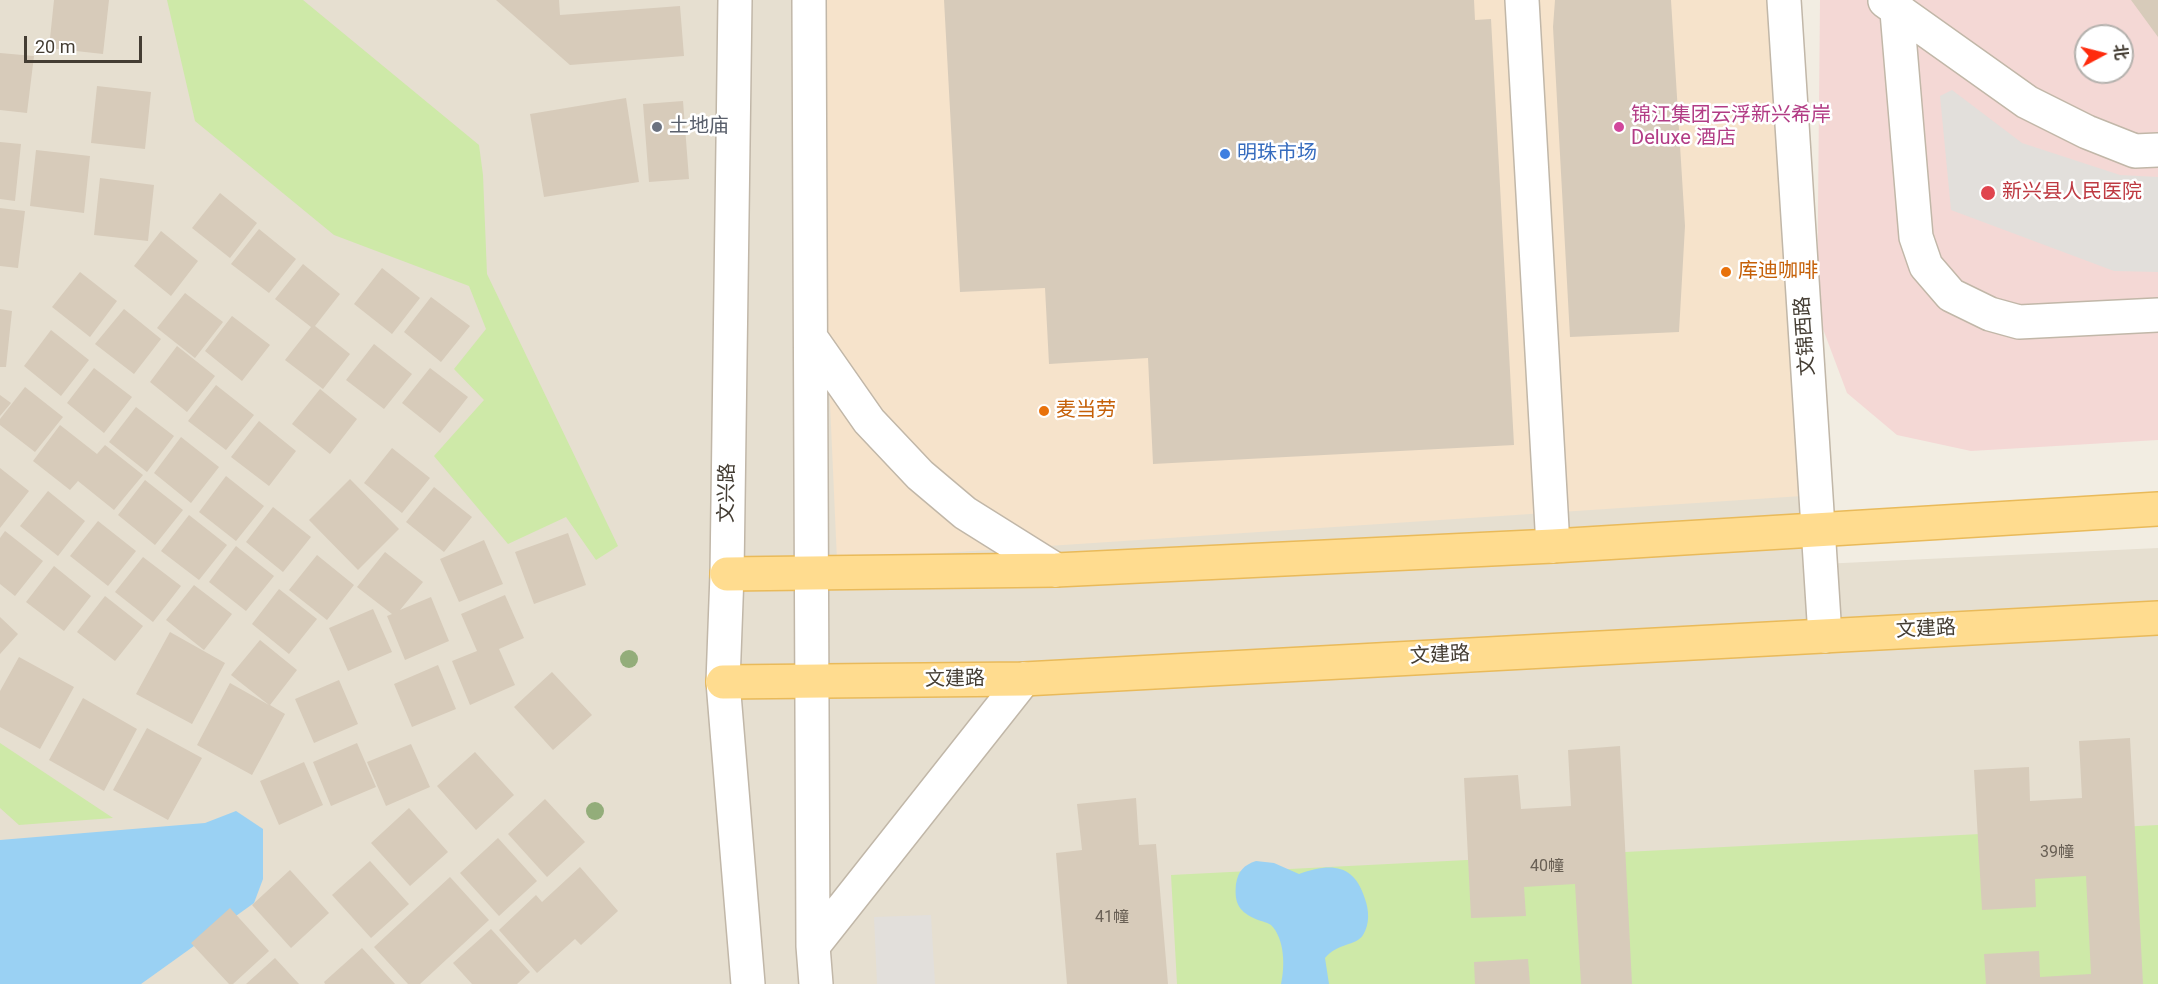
<!DOCTYPE html>
<meta charset="utf-8">
<style>
body{margin:0}
#map{position:relative;width:2158px;height:984px;overflow:hidden;background:#f2ede2;font-family:Roboto,"Noto Sans SC",sans-serif}
canvas{display:block}
.north{position:absolute;left:2074px;top:24px;width:60px;height:60px;box-sizing:border-box;background:#fff;border:2px solid #b4b1ad;border-radius:50%;rotate:83deg;font-size:16px;font-weight:700;line-height:24px;text-align:center;color:#443d33}
.north::after{content:'';display:block;margin:auto;width:21px;height:27px;background:#ff2b0d;clip-path:polygon(50% 0,100% 100%,50% 72%,0 100%)}
.scale{position:absolute;left:24px;top:36px;width:118px;height:27px;box-sizing:border-box;border:3px solid #443d33;border-top:0;padding-left:8px;font-size:18px;line-height:21px;white-space:nowrap;color:#443d33;-webkit-text-stroke:4px #fff;paint-order:stroke}
</style>
<div id="map">
<canvas width="2158" height="984"></canvas>
<div class="north">北</div>
<div class="scale">20 m</div>
</div>
<script>
const context = document.querySelector('canvas').getContext('2d');
context.lineJoin = 'round';
function paint(path, color) {
  context.fillStyle = color;
  context.fill(path, 'evenodd');
}
function stroke(path, color, width, dash) {
  context.strokeStyle = color;
  context.lineWidth = width;
  context.lineCap = dash ? 'butt' : 'round';
  context.setLineDash(dash || []);
  context.stroke(path);
}
function drawText(font, color, halo, rows, align = 'center') {
  context.font = font + ' Roboto,"Noto Sans SC",sans-serif';
  context.lineWidth = 5;
  context.setLineDash([]);
  context.textBaseline = 'middle';
  context.strokeStyle = halo;
  context.fillStyle = color;
  for (const [text, x, y, turn = 0] of rows) {
    context.save();
    context.translate(x, y);
    context.rotate((+turn || 0) * Math.PI / 180);
    context.textAlign = isNaN(turn) ? turn : align;
    if (halo) context.strokeText(text, 0, 0);
    context.fillText(text, 0, 0);
    context.restore();
  }
}
const residential = new Path2D(`
 M0,0H1784L1822,564L2158,548V984H0Z`);
const commercial = new Path2D(`
 M812,0H1784L1817,495L837,560Z`);
const medical = new Path2D(`
 M1820,0H2158V440L1971,451L1897,435L1847,393L1817,313ZM2086,36H2122V72H2086Z`);
const green = new Path2D(`
 M167,0H303L479,145L483,175L487,274L618,546L596,560L566,517L508,544L434,456L484,400L454,369L486,329L469,286L334,235L195,121Z
 M0,743L113,818L19,825L0,808Z
 M2158,825V984H1177L1171,875Z`);
const parking = new Path2D(`
 M1952,90L2022,143L2120,175L2158,177V272L2114,271L1951,210L1940,96Z
 M931,915L935,984H877L874,917Z`);
const water = new Path2D(`
 M236,811L263,829V879L254,903L141,984H0V840L205,823Z
 M1256,861L1274,863L1299,874C1330,863 1354,863 1365,899C1369,910 1370,924 1363,935C1356,946 1337,943 1325,958L1329,984H1281C1285,967 1285,939 1271,925C1268,923 1262,921 1258,920C1239,912 1234,904 1236,884C1238,871 1244,865 1256,861Z`);
const building = new Path2D(`
 M54,0H109L103,54L49,48Z
 M496,0H559L560,15L680,6L684,56L570,65Z
 M944,0H1474L1475,20L1491,19L1514,445L1153,464L1148,358L1049,364L1045,288L960,292Z
 M1555,0H1671L1685,226L1679,332L1570,337L1553,27Z
 M2131,0H2158V37Z
 M0,53L34,56L27,113L0,110Z
 M97,86L151,92L145,149L91,143Z
 M626,98L639,182L544,197L530,114Z
 M683,101L689,179L649,182L643,104Z
 M0,142L21,144L15,201L0,199Z
 M36,150L90,156L84,213L30,206Z
 M100,178L154,185L148,241L94,235Z
 M220,193L257,223L230,258L192,228Z
 M0,208L25,211L18,268L0,266Z
 M259,229L296,259L269,293L231,264Z
 M161,231L198,261L171,296L134,266Z
 M303,264L340,294L315,326L350,354L323,389L285,360L311,327L275,299Z
 M382,268L420,298L392,334L354,304Z
 M80,272L117,301L90,337L52,307Z
 M185,293L223,322L195,358L157,328Z
 M431,297L470,326L441,362L404,332Z
 M0,309L12,311L6,367H0Z
 M124,309L161,339L134,374L95,344Z
 M232,316L270,345L242,381L205,351Z
 M51,330L89,360L61,396L24,366Z
 M374,344L412,374L384,409L346,380Z
 M177,346L215,376L187,412L150,382Z
 M94,368L132,397L104,433L67,403Z
 M430,368L468,397L440,433L402,403Z
 M216,385L254,415L226,450L188,421Z
 M25,387L63,417L35,452L0,425V419Z
 M320,389L357,419L330,454L292,424Z
 M0,395L11,403L0,416Z
 M136,407L174,436L147,472L109,442Z
 M259,421L296,451L269,486L231,457Z
 M60,425L97,454L105,445L143,475L114,510L78,481L70,490L33,461Z
 M181,437L219,467L191,503L154,473Z
 M392,448L430,478L402,513L364,483Z
 M0,468L29,491L0,528Z
 M226,476L264,506L236,541L199,512Z
 M350,479L399,529L358,570L309,520Z
 M145,480L183,510L155,545L118,515Z
 M434,487L472,517L444,552L406,522Z
 M48,491L85,521L58,556L20,526Z
 M273,507L311,537L283,572L246,542Z
 M189,515L227,545L199,580L161,551Z
 M98,521L136,551L108,586L70,556Z
 M5,531L43,561L15,596L0,584V538Z
 M568,533L586,585L534,604L515,552Z
 M484,540L503,584L459,602L440,559Z
 M236,546L274,576L246,611L209,582Z
 M385,552L423,582L400,610L431,597L449,641L405,660L387,616L392,614L357,587Z
 M317,555L354,585L327,620L289,590Z
 M143,557L181,586L153,622L115,592Z
 M54,566L91,596L64,631L26,602Z
 M194,585L232,614L204,650L166,620Z
 M279,589L317,619L289,654L252,624Z
 M505,595L524,638L499,649L515,685L470,705L452,661L477,651L461,614Z
 M105,596L143,626L115,661L77,632Z
 M373,609L392,652L348,671L329,628Z
 M0,617L18,634L0,654Z
 M170,632L225,663L192,724L136,694Z
 M260,640L297,670L270,705L285,714L252,775L197,745L230,683L269,705L231,675Z
 M19,657L74,687L40,749L0,727V691Z
 M438,665L456,709L412,727L394,684Z
 M552,672L592,715L553,750L514,707Z
 M339,680L358,724L314,743L295,699Z
 M83,698L137,729L104,791L49,760Z
 M147,728L202,758L168,820L113,790Z
 M2130,738L2143,984H1986L1984,954L2039,951L2040,977L2091,974L2086,876L2035,879L2036,907L1982,910L1974,770L2029,767L2030,801L2082,798L2079,741Z
 M357,743L376,787L331,806L313,762Z
 M411,744L430,787L386,806L367,762Z
 M1620,746L1632,984H1581L1575,884L1524,887L1526,916L1471,918L1464,778L1518,775L1521,809L1571,806L1568,750Z
 M475,752L514,795L476,830L437,786Z
 M304,762L323,805L279,825L260,781Z
 M1136,798L1139,845L1156,844L1168,984H1067L1056,853L1082,850L1077,804Z
 M545,799L585,842L547,877L508,834Z
 M409,808L448,852L410,886L371,843Z
 M498,838L537,881L499,916L460,873Z
 M370,861L409,904L371,938L332,895Z
 M580,867L618,911L581,945L575,939L537,973L499,930L536,895L542,902Z
 M290,870L329,913L291,948L252,905Z
 M450,877L489,920L420,984H408L374,947Z
 M230,908L269,951L233,984H229L191,943Z
 M491,929L530,972L517,984H472L453,963Z
 M362,948L395,984H325L324,982Z
 M275,958L299,984H246Z
 M1528,959L1530,984H1475L1474,962Z`);
const minor = new Path2D(`
 M735,0L727,574L723,682L748,984
 M809,0L813,946L816,984
 M1522,0L1553,546
 M1784,0L1825,636
 M1896,0L1916,237L1926,266L1951,295L1990,314L2019,322L2158,315
 M1885,1L2027,102L2087,132L2135,151L2158,150
 M811,338L869,421L920,475L965,513L1056,570
 M813,946L1024,679`);
const major = new Path2D(`
 M727,574L1056,570L1553,546L2158,509
 M723,682L1024,679L2158,618`);
const trees = [
 [629,659],
 [595,811]
];
const markers = [
 [657,127,6,"#6b7280"],
 [1619,127,6,"#d1479c"],
 [1225,154,6,"#3f7fe0"],
 [1988,193,8,"#e0444e"],
 [1726,272,6,"#e8710a"],
 [1044,411,6,"#e8710a"]
];
const numberNames = [
 ["39幢",2057,853],
 ["40幢",1547,867],
 ["41幢",1112,918]
];
const hotelNames = [
 ["锦江集团云浮新兴希岸",1631,116],
 ["Deluxe 酒店",1631,139]
];
const worshipNames = [
 ["土地庙",669,127]
];
const shopNames = [
 ["明珠市场",1237,154]
];
const healthNames = [
 ["新兴县人民医院",2002,193]
];
const foodNames = [
 ["库迪咖啡",1738,272],
 ["麦当劳",1056,411]
];
const streetNames = [
 ["文锦西路",1806,336,-94],
 ["文兴路",728,493,-89],
 ["文建路",1926,630,-3],
 ["文建路",1440,656,-3],
 ["文建路",955,680,-1]
];
paint(residential, '#e6dfd0');
paint(commercial, '#f6e3cb');
paint(medical, '#f4d8d5');
paint(green, '#cee9a8');
paint(parking, '#e2dfdb');
paint(water, '#9ad1f3');
paint(building, '#d7cbba');
stroke(minor, '#c1b7a8', 36);
stroke(major, '#e9ba5a', 36);
stroke(minor, '#fff', 33);
stroke(major, '#ffdc8f', 33);
context.fillStyle = '#93ad7a';
for (const [x, y] of trees) {
  context.beginPath();
  context.arc(x, y, 9, 0, 2 * Math.PI);
  context.fill();
}
for (const [x, y, r, color] of markers) {
  const dot = new Path2D();
  dot.arc(x, y, r, 0, 2 * Math.PI);
  context.fillStyle = color;
  context.fill(dot);
  stroke(dot, '#fff', 2);
}
drawText('16px', '#696055', null, numberNames);
drawText('20px', '#b23c85', '#fff', hotelNames, 'left');
drawText('20px', '#5b616d', '#fff', worshipNames, 'left');
drawText('20px', '#366cbe', '#fff', shopNames, 'left');
drawText('20px', '#be3a42', '#fff', healthNames, 'left');
drawText('20px', '#c56008', '#fff', foodNames, 'left');
drawText('20px', '#443d33', '#fff', streetNames);
</script>
